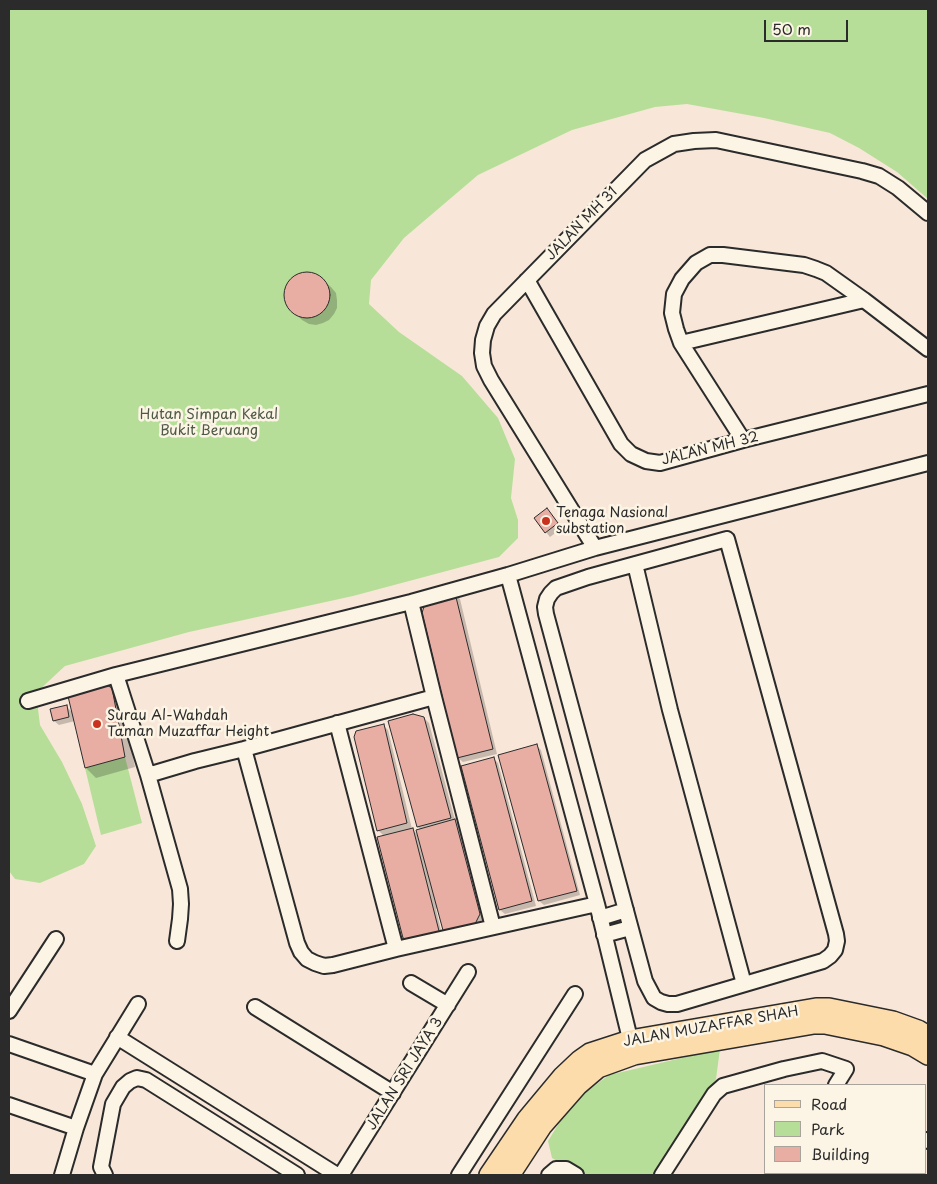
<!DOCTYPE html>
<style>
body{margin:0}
#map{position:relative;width:937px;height:1184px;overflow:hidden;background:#f8e7d8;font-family:"Playpen Sans",sans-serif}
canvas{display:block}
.frame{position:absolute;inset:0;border:10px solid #2b2b2b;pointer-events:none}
.legend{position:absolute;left:764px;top:1084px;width:162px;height:90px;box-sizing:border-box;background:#fcf5e5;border:1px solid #a8a49b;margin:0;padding:6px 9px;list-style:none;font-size:15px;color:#2b2b2b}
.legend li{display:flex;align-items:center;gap:10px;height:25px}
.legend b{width:25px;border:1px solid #a8a49b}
.scale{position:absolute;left:764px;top:20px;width:84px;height:22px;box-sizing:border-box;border:2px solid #2b2b2b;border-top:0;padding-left:6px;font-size:15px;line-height:18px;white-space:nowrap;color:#2b2b2b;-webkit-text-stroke:4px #fcf5e5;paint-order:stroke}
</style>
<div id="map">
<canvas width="937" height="1184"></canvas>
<div class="frame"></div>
<ul class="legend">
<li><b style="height:6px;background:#fddcac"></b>Road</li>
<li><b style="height:14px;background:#b7de99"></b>Park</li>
<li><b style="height:14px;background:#e8aea4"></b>Building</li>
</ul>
<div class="scale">50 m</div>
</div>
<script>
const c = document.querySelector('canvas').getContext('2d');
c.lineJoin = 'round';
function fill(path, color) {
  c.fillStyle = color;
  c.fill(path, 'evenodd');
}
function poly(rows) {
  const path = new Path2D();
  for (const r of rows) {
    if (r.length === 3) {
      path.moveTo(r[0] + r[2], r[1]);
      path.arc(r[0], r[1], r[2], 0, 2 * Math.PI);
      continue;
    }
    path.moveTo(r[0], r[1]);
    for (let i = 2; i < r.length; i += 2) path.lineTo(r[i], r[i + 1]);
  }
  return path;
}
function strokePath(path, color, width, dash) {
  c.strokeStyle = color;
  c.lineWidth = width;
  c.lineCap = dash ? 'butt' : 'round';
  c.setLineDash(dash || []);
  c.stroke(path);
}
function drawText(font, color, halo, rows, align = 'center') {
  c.font = font + ' "Playpen Sans",sans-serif';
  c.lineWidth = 5;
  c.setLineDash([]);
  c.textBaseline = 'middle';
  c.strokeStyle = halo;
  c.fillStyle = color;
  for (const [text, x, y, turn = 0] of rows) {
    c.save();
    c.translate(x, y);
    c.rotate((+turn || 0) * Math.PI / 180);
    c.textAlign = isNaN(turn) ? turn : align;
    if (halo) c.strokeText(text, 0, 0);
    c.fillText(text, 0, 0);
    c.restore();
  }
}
const green = poly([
 [9,9,928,9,928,199,897,172,859,148,830,133,764,118,687,104,655,107,572,130,478,175,404,238,371,280,369,304,399,332,462,376,498,418,515,459,511,498,518,520,518,538,499,557,353,596,189,632,65,666,36,693,40,725,62,762,82,804,96,846,84,864,40,883,15,879,9,871],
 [125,757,142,823,101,835,85,768],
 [720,1049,716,1079,655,1175,582,1175,552,1158,548,1141,572,1102,609,1075]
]);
const shadow = poly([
 [303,273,310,273,317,275,331,287,336,293,337,300,337,308,334,314,329,320,323,323,316,325,309,324,302,320,289,307,286,300,286,293,287,286,291,280,297,276],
 [552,515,562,528,550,537,546,532],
 [455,595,460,599,497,754,463,762,458,758],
 [111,689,121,700,135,767,96,778,86,768,75,721,59,725,54,721,66,706,73,713],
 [424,718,429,723,455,820,459,825,485,920,479,930,438,908,436,909,443,939,409,942,404,937,385,837,378,830,383,725,388,730,412,829,419,836,421,830,418,827,390,722],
 [536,745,541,750,580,895,544,905,539,901],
 [494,759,498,763,536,906,505,914,500,910,462,767]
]);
const building = poly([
 [307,295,23],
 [547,508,558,523,545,533,534,518,547,508],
 [455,593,493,749,457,758,422,613,426,600,455,593],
 [103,683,112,688,125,757,85,768,67,692,103,683],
 [67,705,69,717,53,721,50,709,67,705],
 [413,714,424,717,451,818,417,827,388,721,413,714],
 [384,724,407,823,377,831,354,737,356,731,384,724],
 [537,744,577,891,538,901,498,755,537,744],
 [494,757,532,901,499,910,461,766,494,757],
 [455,819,480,914,474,926,444,934,416,830,455,819],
 [413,828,440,935,412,942,403,938,377,837,413,828]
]);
const minor = poly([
 [527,280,621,444,631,454,646,461,660,463,743,440,928,394],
 [681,343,864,300],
 [743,440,681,343,676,329,672,313,674,294,682,279,696,263,710,255,723,255,804,265,816,269,826,273,864,300,928,349],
 [727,539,836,934,837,941,835,950,830,956,823,961,677,1004,668,1004,661,1002,654,998,645,981,546,614,545,607,547,599,551,593,556,588,588,577,727,539],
 [595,548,491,380,484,366,482,353,483,340,487,326,494,314,645,160,674,144,694,141,716,140,862,171,879,176,898,188,928,213],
 [635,564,670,710,744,984],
 [508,575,597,904,632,1047],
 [411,602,434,697,493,927],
 [116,675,148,775,180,889,181,904,180,919,177,941],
 [28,701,116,675,411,602,508,575,595,548,928,463],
 [337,723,396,949],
 [244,749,297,943,301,952,307,959,315,963,324,966,333,965,396,949,597,904],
 [148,775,195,761,244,749,434,697],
 [600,918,626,910],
 [604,935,630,928],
 [411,983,448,1005],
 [255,1007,393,1093],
 [9,1011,56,939],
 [117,1037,337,1175],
 [9,1044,95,1074],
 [9,1105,76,1128],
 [926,1140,928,1141],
 [62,1175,76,1128,95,1074,138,1004],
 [105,1175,101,1167,113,1104,123,1087,130,1081,137,1078,146,1080,297,1175],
 [341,1175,468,972],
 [459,1175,575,994],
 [549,1175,556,1169,566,1169,576,1175],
 [662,1175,714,1094,723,1086,784,1069,822,1061,846,1069,836,1085],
 [778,1175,780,1173],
 [898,1175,899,1173]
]);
const major = poly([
 [489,1175,527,1119,562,1077,580,1060,590,1053,630,1040,816,1008,829,1008,893,1021,918,1030,928,1036],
 [510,1175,542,1126,578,1085,598,1068,634,1055,814,1024,825,1024,884,1036,913,1046,928,1055]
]);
const markers = [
 [546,521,5,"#c8321e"],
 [97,724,5,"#c8321e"]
];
const streetNames = [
 ["JALAN MH 31",582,224,-46],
 ["JALAN MH 32",710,449,-14],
 ["JALAN MUZAFFAR SHAH",711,1027,-10],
 ["JALAN SRI JAYA 3",405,1074,-58]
];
const parkNames = [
 ["Hutan Simpan Kekal",209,415],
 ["Bukit Beruang",209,431]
];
const poiNames = [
 ["Tenaga Nasional",556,513],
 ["substation",556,529],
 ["Surau Al-Wahdah",107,716],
 ["Taman Muzaffar Height",107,732]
];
fill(green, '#b7de99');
fill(shadow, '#0003');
fill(building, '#e8aea4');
strokePath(building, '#2b2b2b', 1);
strokePath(minor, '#2b2b2b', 18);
strokePath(major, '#2b2b2b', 22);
strokePath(minor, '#fcf5e5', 14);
strokePath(major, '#fddcac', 19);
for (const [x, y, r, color] of markers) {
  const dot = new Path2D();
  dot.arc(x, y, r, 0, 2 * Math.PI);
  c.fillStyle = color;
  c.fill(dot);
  strokePath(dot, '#fcf5e5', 2);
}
drawText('14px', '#2b2b2b', '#fcf5e5', streetNames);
drawText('14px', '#4e5846', '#fcf5e5', parkNames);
drawText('14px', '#2b2b2b', '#fcf5e5', poiNames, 'left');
</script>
